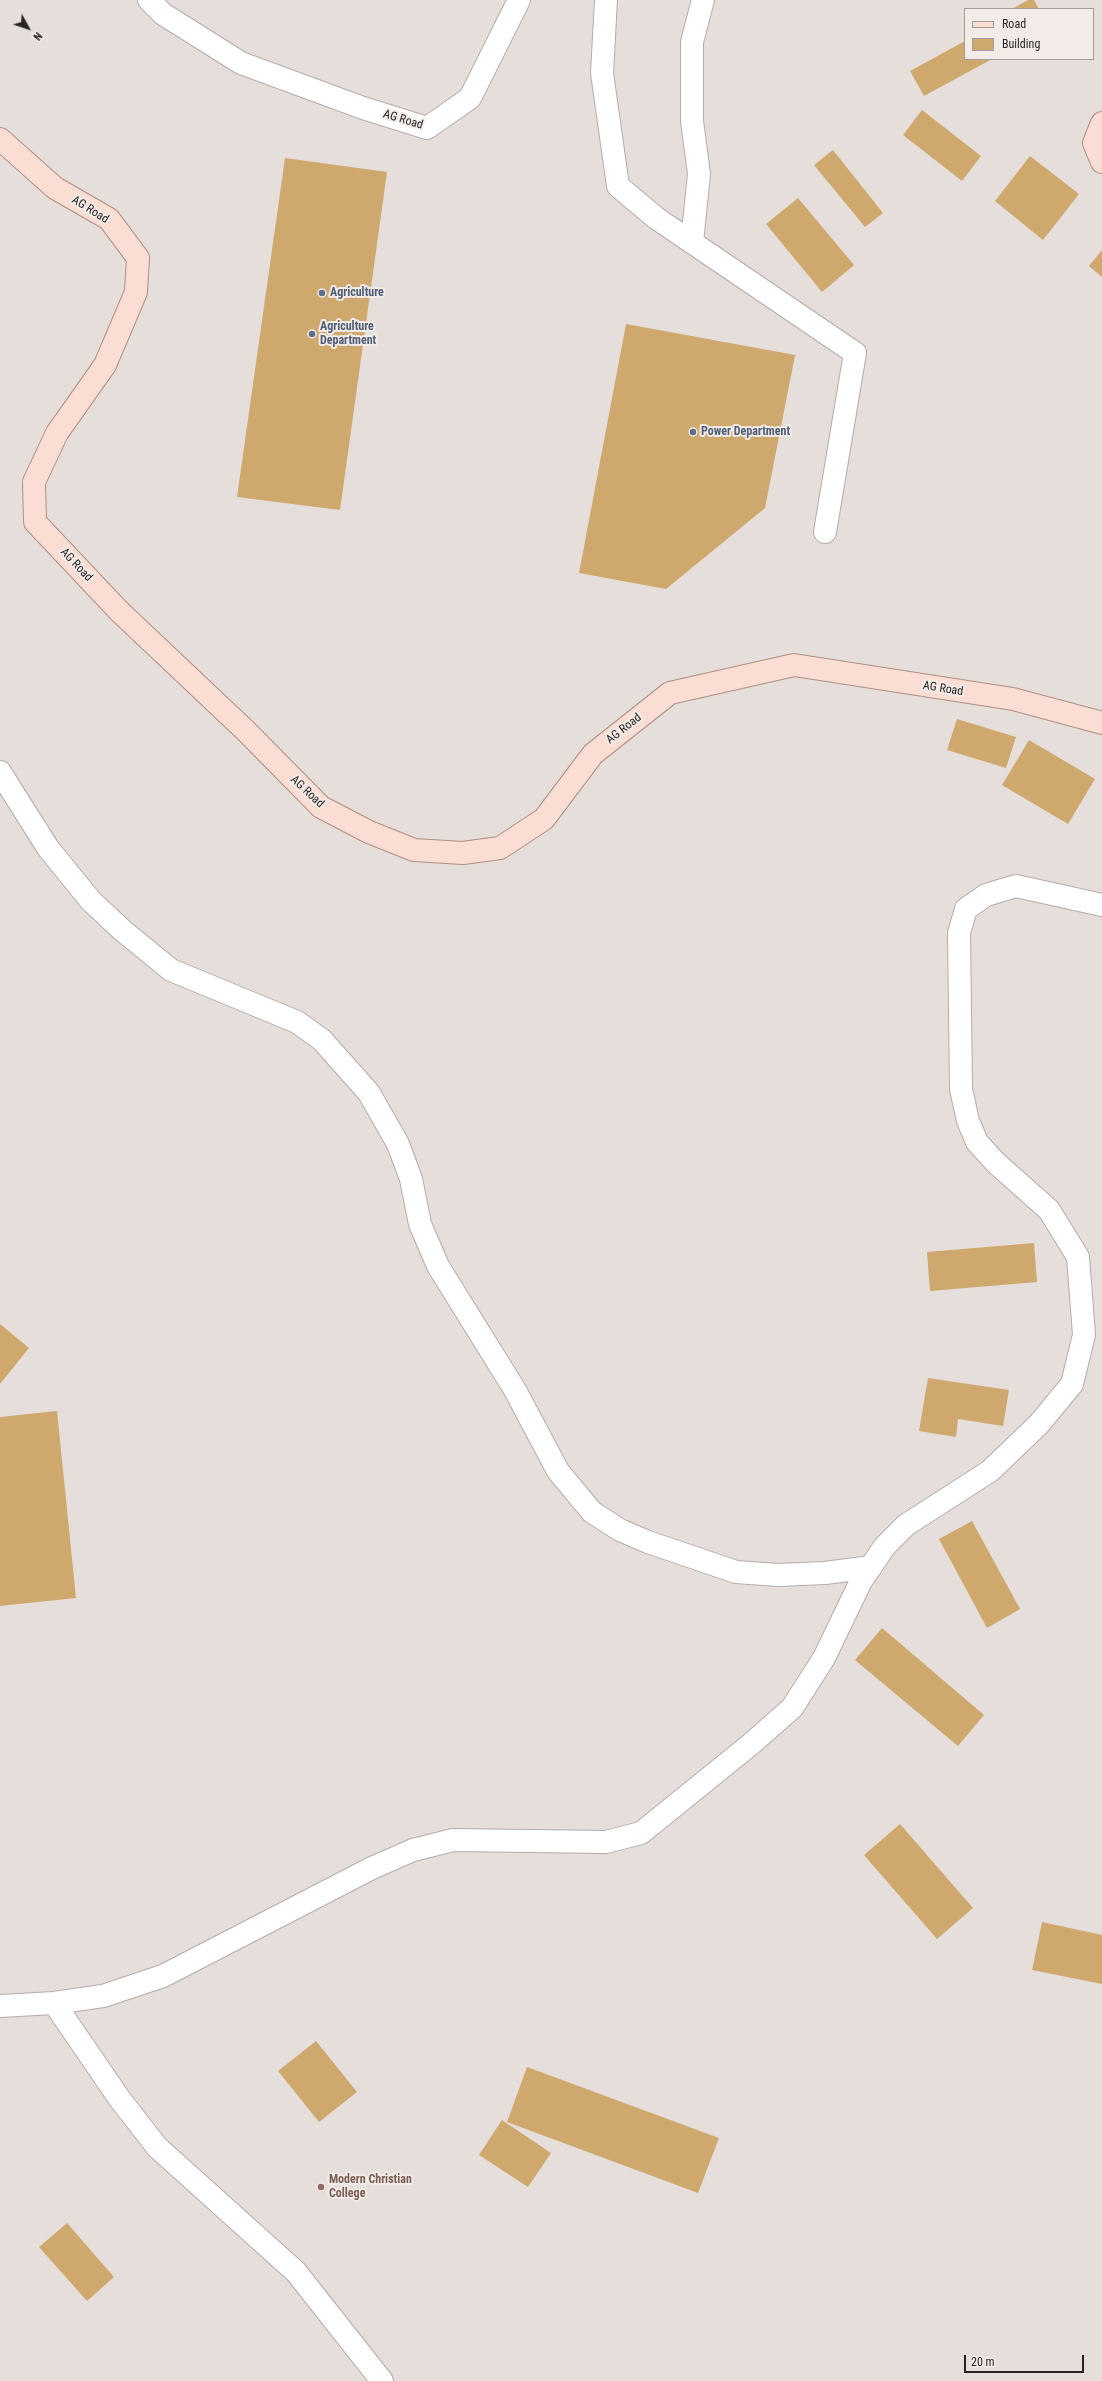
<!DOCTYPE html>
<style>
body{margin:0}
#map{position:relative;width:1102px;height:2381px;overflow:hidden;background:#e6dedb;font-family:"Roboto Condensed",sans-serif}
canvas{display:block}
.legend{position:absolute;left:964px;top:8px;width:130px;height:52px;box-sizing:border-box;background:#f3ebe8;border:1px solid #a19b99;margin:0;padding:5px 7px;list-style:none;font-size:12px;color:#272423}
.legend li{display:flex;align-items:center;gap:8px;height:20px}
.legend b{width:20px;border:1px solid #a19b99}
.north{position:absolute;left:8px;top:8px;width:40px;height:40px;-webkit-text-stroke:3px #f3ebe8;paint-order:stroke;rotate:130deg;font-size:11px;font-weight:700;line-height:16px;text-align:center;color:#272423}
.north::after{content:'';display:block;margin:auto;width:14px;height:18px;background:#272423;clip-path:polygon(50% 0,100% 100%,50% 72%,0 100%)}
.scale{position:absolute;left:964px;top:2355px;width:120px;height:18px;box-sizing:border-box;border:2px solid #272423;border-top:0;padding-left:5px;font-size:12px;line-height:14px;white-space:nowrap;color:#272423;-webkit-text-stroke:3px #f3ebe8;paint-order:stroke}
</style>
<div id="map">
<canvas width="1102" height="2381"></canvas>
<ul class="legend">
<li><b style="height:5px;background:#faded3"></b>Road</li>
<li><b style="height:11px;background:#cea86d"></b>Building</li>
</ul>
<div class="north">N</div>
<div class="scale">20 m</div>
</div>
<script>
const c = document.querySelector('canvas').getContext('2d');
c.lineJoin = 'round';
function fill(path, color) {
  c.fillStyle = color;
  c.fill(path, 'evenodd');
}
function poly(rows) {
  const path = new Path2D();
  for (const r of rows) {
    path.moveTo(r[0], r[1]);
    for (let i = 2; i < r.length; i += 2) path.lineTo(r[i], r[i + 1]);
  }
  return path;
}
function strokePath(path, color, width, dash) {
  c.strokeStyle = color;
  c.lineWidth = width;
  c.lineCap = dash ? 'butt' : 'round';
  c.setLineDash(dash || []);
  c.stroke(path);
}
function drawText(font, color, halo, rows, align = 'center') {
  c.font = font + ' "Roboto Condensed",sans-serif';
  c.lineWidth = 4;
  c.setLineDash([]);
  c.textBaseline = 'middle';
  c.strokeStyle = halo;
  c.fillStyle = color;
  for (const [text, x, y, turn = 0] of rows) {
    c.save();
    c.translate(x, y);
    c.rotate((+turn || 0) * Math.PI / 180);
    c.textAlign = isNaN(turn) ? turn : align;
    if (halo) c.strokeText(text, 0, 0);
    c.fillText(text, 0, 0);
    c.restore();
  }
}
const building = poly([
 [1028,0,1034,0,1039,9,1012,9],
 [965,41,965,59,992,59,924,96,910,71],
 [922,110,981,156,962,181,903,135],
 [833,150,883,213,865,227,814,165],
 [1030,156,1079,194,1043,240,995,201],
 [285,158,387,172,340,510,237,497],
 [798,198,854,265,822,292,766,224],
 [1102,250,1102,277,1089,266],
 [626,324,795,355,765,508,666,589,579,573],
 [957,719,1016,737,1006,768,947,750],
 [1029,740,1095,779,1068,824,1002,785],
 [1034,1243,1037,1282,930,1291,927,1252],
 [0,1324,29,1348,0,1384],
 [928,1378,1009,1390,1003,1426,958,1419,956,1437,919,1431],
 [57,1411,76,1598,0,1606,0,1417],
 [972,1521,1020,1609,987,1628,939,1539],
 [882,1628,984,1715,958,1746,855,1660],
 [900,1824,973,1908,937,1939,864,1855],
 [1042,1922,1102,1935,1102,1984,1032,1970],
 [316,2041,357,2092,319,2122,278,2071],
 [527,2067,719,2138,698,2193,507,2122],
 [502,2120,551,2153,528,2187,479,2155],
 [67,2223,114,2277,87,2301,39,2247]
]);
const minor = poly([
 [149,0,163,14,241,63,363,108,427,128,470,98,519,0],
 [606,0,602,73,618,186,656,218,855,353,825,532],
 [692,242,699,174,692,121,692,42,703,0],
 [0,772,48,848,91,901,122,930,171,970,297,1022,322,1040,369,1093,398,1144,411,1179,420,1224,438,1266,515,1390,558,1471,592,1512,620,1530,648,1542,736,1572,778,1575,825,1573,871,1567],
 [54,2003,119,2098,157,2147,296,2272,382,2381],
 [0,2006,54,2003,103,1996,163,1976,372,1868,413,1850,453,1840,606,1842,641,1833,751,1744,792,1708,824,1658,861,1581,885,1546,906,1525,990,1471,1039,1424,1072,1384,1084,1335,1078,1257,1049,1210,995,1162,977,1142,968,1121,961,1089,959,933,966,909,986,895,1016,886,1102,905]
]);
const major = poly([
 [1102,123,1094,143,1102,162],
 [0,139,55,188,109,219,138,258,136,292,105,365,57,433,34,482,35,522,119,611,246,731,321,807,369,832,414,850,463,853,500,848,544,819,593,754,670,693,794,665,1013,699,1102,723]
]);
const markers = [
 [322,293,4,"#5c6f8a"],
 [312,334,4,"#5c6f8a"],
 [693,432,4,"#5c6f8a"],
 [321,2187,4,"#8d6e63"]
];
const streetNames = [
 ["AG Road",403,120,17],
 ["AG Road",90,210,32],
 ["AG Road",76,565,47],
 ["AG Road",943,689,9],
 ["AG Road",624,729,-38],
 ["AG Road",307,792,43]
];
const serviceNames = [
 ["Agriculture",330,293],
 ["Agriculture",320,327],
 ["Department",320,341],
 ["Power Department",701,432]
];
const educationNames = [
 ["Modern Christian",329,2180],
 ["College",329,2194]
];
fill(building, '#cea86d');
strokePath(minor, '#b4aca9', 24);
strokePath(major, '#ae8f82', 24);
strokePath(minor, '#fff', 22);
strokePath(major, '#faded3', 22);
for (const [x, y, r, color] of markers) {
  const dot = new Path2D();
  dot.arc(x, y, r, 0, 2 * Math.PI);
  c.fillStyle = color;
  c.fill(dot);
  strokePath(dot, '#f3ebe8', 1.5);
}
drawText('12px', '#272423', '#f3ebe8', streetNames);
drawText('bold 12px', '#4e5e75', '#f3ebe8', serviceNames, 'left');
drawText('bold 12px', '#785e54', '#f3ebe8', educationNames, 'left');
</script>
